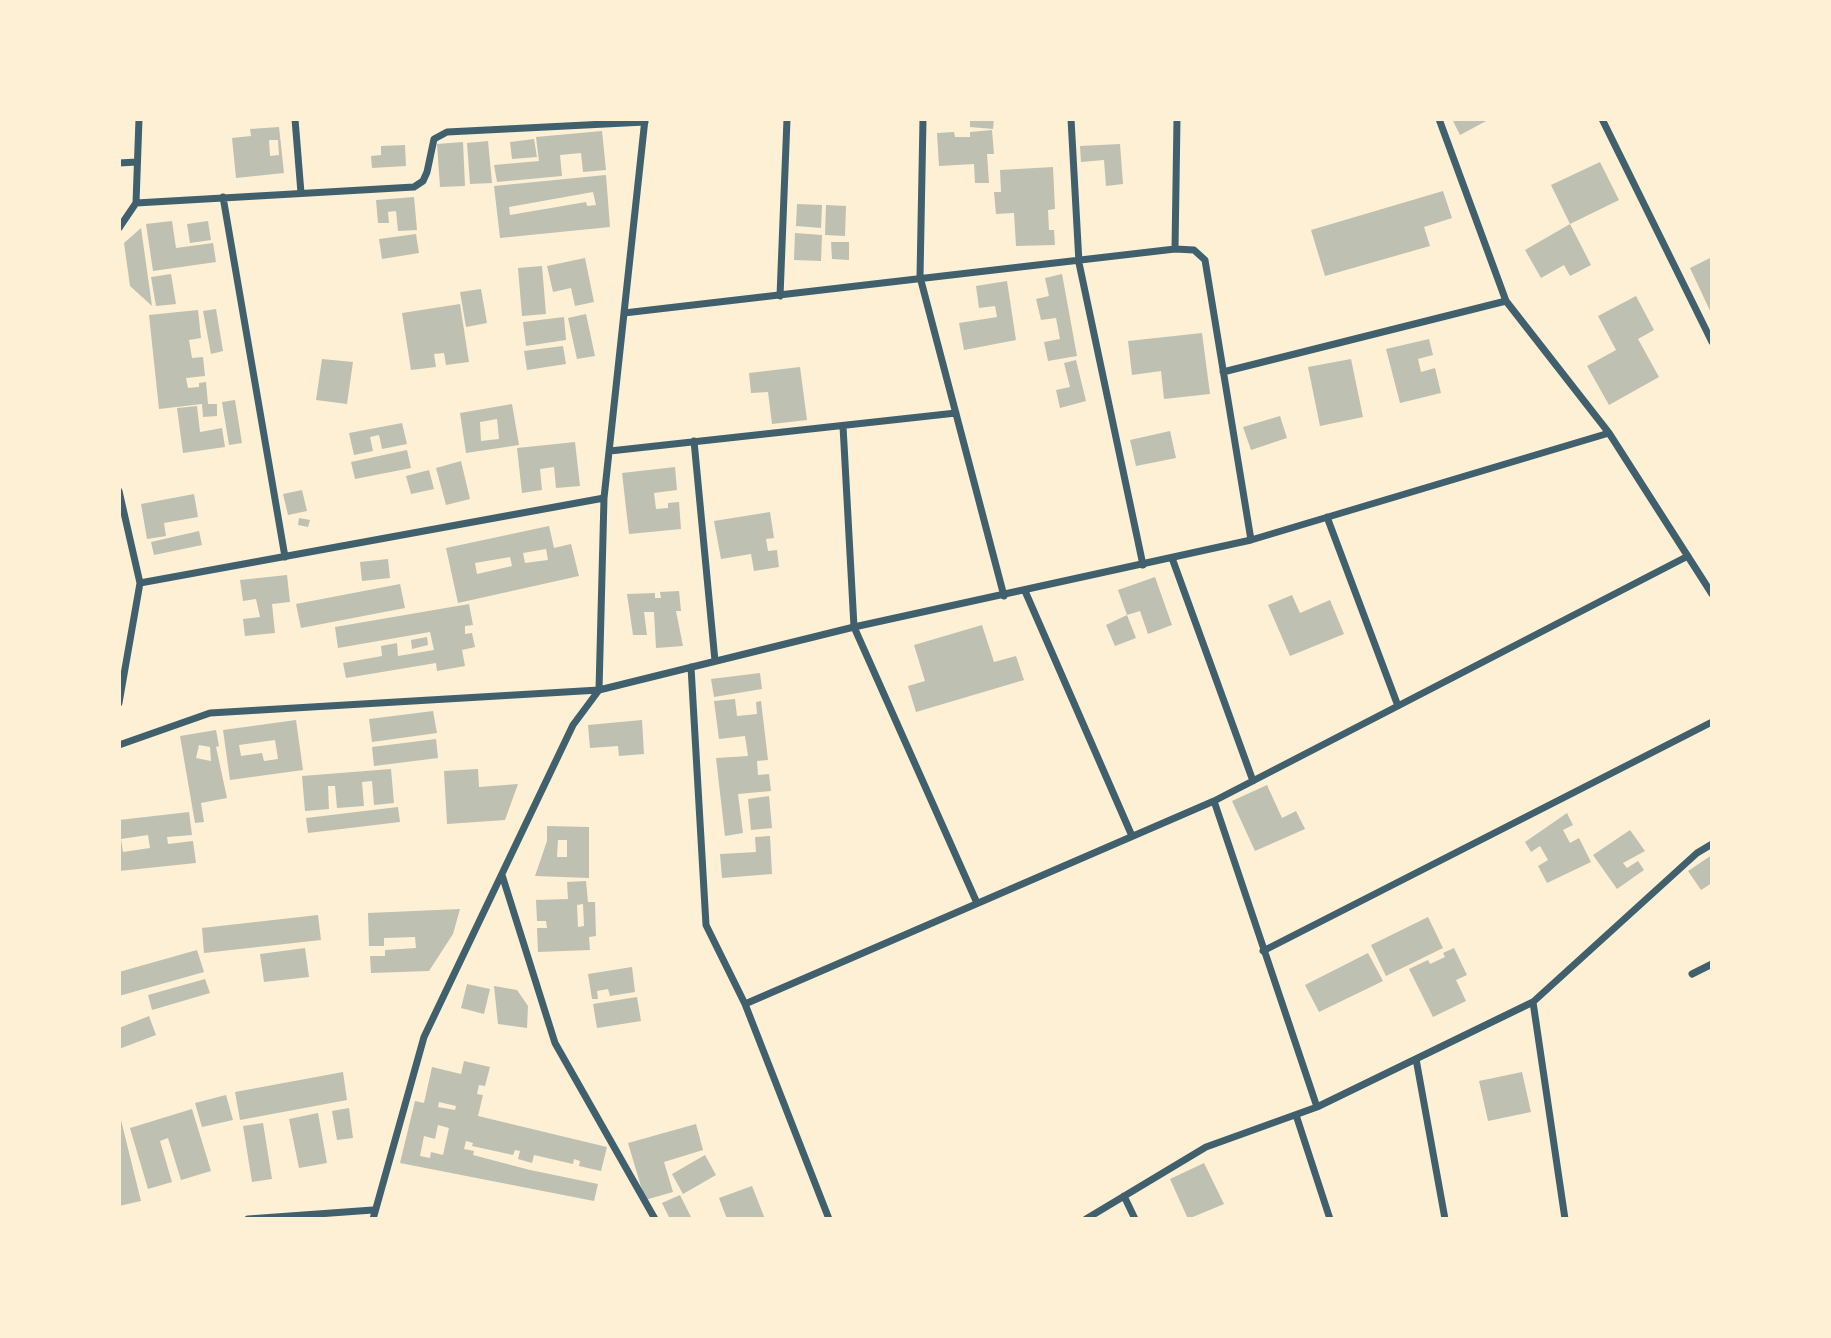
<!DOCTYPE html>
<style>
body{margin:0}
#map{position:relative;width:1831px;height:1338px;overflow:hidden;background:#fdf0d5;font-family:"Noto Sans",sans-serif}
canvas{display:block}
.frame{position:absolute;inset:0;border:121px solid #fdf0d5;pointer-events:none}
</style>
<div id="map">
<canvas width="1831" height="1338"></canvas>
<div class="frame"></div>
</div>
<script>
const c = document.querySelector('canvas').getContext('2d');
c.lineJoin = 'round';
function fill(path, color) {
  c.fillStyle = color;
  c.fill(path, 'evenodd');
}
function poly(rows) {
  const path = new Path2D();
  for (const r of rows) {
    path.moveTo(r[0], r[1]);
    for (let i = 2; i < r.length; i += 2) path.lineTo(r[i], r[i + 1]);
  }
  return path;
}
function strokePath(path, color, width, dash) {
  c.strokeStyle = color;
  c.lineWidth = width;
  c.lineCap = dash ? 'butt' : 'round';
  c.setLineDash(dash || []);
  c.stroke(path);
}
const building = poly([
 [970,119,994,119,993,129,970,127],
 [1452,119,1490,119,1460,135],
 [279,127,284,173,236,178,232,138,251,136,250,129],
 [269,140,278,140,279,155,270,156],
 [992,130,994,154,987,154,989,183,975,183,974,164,939,166,937,133,954,132,955,137,970,137,970,132],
 [602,131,606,170,583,172,581,153,560,155,562,176,497,182,494,165,539,161,536,137],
 [534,139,537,157,512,159,510,142],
 [488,141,492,183,470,184,467,143],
 [463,142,465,186,440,187,437,144],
 [1120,144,1123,184,1106,186,1104,160,1081,162,1080,146],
 [405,145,406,166,372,168,371,156,381,155,381,146],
 [1600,162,1619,200,1570,224,1591,265,1570,276,1564,265,1541,278,1525,250,1570,224,1551,185],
 [1053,167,1055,209,1048,210,1049,230,1054,230,1055,245,1016,246,1014,213,996,214,994,192,1001,192,1000,170],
 [606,175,610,227,500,238,494,186],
 [593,192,596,205,587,206,586,202,510,215,509,207],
 [1443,191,1452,218,1424,227,1430,246,1325,276,1311,230],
 [414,197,417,230,398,231,396,211,388,212,389,223,378,223,376,200],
 [797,204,822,205,821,228,796,226],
 [826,205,846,206,845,236,825,235],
 [172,221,176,248,213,243,216,262,153,271,146,224],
 [208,221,211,240,190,243,187,224],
 [141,228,152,306,130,286,124,243],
 [795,233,822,235,821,261,794,260],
 [416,234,419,253,382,259,379,239],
 [831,242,849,242,849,260,832,259],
 [1712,257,1712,315,1690,268],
 [585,258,594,302,575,306,571,288,553,292,547,266],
 [542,266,546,314,522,316,518,268],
 [171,274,176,304,156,306,151,277],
 [1062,274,1077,356,1048,361,1044,342,1060,339,1056,318,1041,320,1036,299,1049,296,1045,278],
 [1007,281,1016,340,964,350,959,323,997,317,995,306,979,308,976,286],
 [481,289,487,323,466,327,460,292],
 [1636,296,1654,330,1638,339,1659,377,1609,405,1587,366,1616,350,1598,316],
 [460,304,469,362,446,365,444,353,434,354,436,367,411,370,402,313],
 [216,309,223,351,211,354,203,311],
 [198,310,201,338,189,340,192,358,203,357,205,376,186,378,188,388,199,387,199,383,206,382,208,404,217,404,217,416,203,417,202,404,159,409,149,315],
 [586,314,595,356,577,359,568,318],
 [564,317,566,340,526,346,523,322],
 [1202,333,1210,394,1164,399,1161,371,1132,375,1128,341],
 [1429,339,1433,355,1418,359,1421,372,1435,368,1441,393,1400,403,1386,349],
 [563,346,566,364,527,370,524,351],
 [322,359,353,362,347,404,316,400],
 [1351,359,1363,417,1320,426,1308,367],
 [1076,360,1086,401,1060,408,1056,390,1070,387,1064,363],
 [800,367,807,420,772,424,768,392,751,393,749,373],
 [235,400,242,443,229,445,222,402],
 [512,404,519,445,466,453,460,413],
 [497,419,499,439,481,441,480,422],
 [197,406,200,432,222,428,225,447,183,453,177,408],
 [1280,416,1287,438,1251,450,1243,427],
 [402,423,407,444,382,449,379,435,370,437,373,451,354,455,349,433],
 [1170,431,1176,458,1136,466,1130,440],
 [575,442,580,486,556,488,554,467,540,469,542,490,522,493,517,448],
 [407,450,411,468,355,479,351,462],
 [461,461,470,499,446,505,436,468],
 [675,467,677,490,654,493,656,509,668,508,668,503,679,502,681,529,629,534,622,473],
 [429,470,434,489,411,494,406,476],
 [302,490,307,511,288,515,283,494],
 [194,494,198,517,164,523,166,536,147,539,141,504],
 [770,512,774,538,766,539,768,551,777,550,779,567,754,571,751,554,721,559,714,521],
 [299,518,310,520,308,527,298,525],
 [549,526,554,548,571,544,579,576,458,603,446,548],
 [546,549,548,560,525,563,523,553],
 [510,557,512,566,477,574,475,563],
 [199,531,202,545,154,555,151,542],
 [388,559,390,578,362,581,360,562],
 [287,575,290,602,272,604,275,633,245,636,243,619,260,617,256,599,243,601,240,580],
 [1155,577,1172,625,1148,634,1140,611,1127,615,1118,590],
 [400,584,405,608,301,628,296,604],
 [679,591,681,611,676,611,683,646,656,648,654,612,644,612,647,635,633,635,627,594,655,593,655,598,661,598,660,592],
 [1292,595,1300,613,1330,600,1344,634,1290,656,1268,605],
 [469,604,473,625,465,626,465,634,472,633,475,647,462,650,465,666,437,671,436,663,346,678,343,663,382,656,381,646,397,643,398,656,434,650,430,632,338,648,335,627],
 [1127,615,1136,638,1115,646,1106,625],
 [982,625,994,662,1016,656,1024,680,916,712,908,686,925,681,914,645],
 [427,637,428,645,412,649,411,640],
 [760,673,762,689,714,697,711,679],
 [735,699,737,716,757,714,756,702,761,701,768,760,757,761,758,775,769,774,771,791,738,794,743,833,725,836,716,758,748,756,745,736,719,739,714,701],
 [433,711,437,733,372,742,369,719],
 [296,720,303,770,230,780,223,730],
 [275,740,278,759,264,761,262,753,241,756,239,745],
 [642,720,644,754,619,756,618,746,590,748,588,725],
 [216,730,219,746,216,747,227,798,201,803,204,822,195,823,180,736],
 [199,745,210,747,211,761,196,758],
 [436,739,438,758,374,766,372,747],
 [391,769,394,803,374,805,372,781,362,782,364,806,337,808,335,786,328,786,329,809,305,811,302,776],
 [478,769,479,787,518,784,505,820,447,824,444,771],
 [1267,785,1282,818,1296,811,1305,829,1255,851,1232,801],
 [769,796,772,828,751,830,748,799],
 [398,807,400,822,308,833,306,818],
 [189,812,192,835,167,837,168,844,193,841,196,863,119,871,119,820],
 [148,835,150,848,123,852,121,839],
 [1567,813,1573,825,1563,830,1570,843,1579,838,1591,862,1547,883,1538,866,1548,860,1540,846,1531,852,1525,842],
 [547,826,589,827,589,878,535,876,547,841],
 [558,840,567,840,567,857,557,857],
 [1630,830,1645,851,1623,863,1627,868,1638,861,1644,870,1617,889,1593,855],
 [770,836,772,874,722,878,720,854,756,852,755,837],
 [1712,855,1712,883,1701,890,1688,871],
 [586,881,588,902,595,902,596,936,589,937,590,950,538,952,537,928,547,928,546,921,537,921,536,900,568,899,567,882],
 [583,904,584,926,578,927,577,905],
 [460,909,453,934,429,971,371,973,370,956,385,956,385,950,416,948,415,937,384,938,384,946,369,946,368,913],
 [318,915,321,940,204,953,202,928],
 [1428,917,1443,948,1386,976,1371,945],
 [305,948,309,977,264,982,260,954],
 [1454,948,1467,975,1456,980,1466,1001,1433,1017,1409,969,1428,960,1430,964,1445,957,1443,953],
 [197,950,204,972,119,996,119,972],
 [1368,953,1383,981,1319,1012,1305,985],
 [632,967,635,992,610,996,608,989,597,991,598,999,592,999,588,974],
 [205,979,210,993,152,1010,148,995],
 [467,984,490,989,484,1014,461,1008],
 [494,986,517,990,528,1006,527,1028,498,1024],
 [637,997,641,1021,597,1028,593,1004],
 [149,1016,156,1035,119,1049,119,1028],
 [464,1061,490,1067,485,1086,479,1085,477,1094,483,1095,478,1116,607,1147,601,1171,579,1166,580,1161,574,1159,573,1164,534,1155,532,1163,518,1159,520,1151,515,1150,513,1155,472,1146,473,1143,466,1141,464,1149,474,1151,473,1155,530,1170,598,1184,594,1201,400,1163,415,1101,424,1103,432,1067,461,1074],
 [439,1102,456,1106,455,1110,438,1107],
 [438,1125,449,1128,443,1155,431,1152,430,1158,420,1156,424,1136,435,1139],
 [343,1072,347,1100,240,1120,235,1092],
 [1522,1072,1531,1112,1488,1121,1479,1081],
 [226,1095,233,1120,202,1127,195,1103],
 [349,1108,353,1138,337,1140,332,1111],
 [192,1109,211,1171,181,1180,168,1138,160,1141,172,1182,148,1189,130,1128],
 [119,1112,141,1201,119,1206],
 [318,1113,327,1163,299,1168,289,1119],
 [263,1123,272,1179,252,1182,243,1126],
 [696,1124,703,1150,664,1162,673,1192,645,1200,628,1143],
 [705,1155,716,1175,683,1194,672,1174],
 [1204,1163,1224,1204,1188,1219,1170,1179],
 [752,1186,765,1219,727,1219,719,1198],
 [680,1195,692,1219,670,1219,662,1203]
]);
const minor = poly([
 [295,119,301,193],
 [923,119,920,277,1004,596],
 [1071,119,1079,263,1143,565],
 [1177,119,1175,249,1194,250,1205,260,1251,540],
 [1439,119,1506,301,1609,433,1712,594],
 [1602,119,1712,342],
 [119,163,137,162],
 [223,197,285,557],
 [136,203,414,187,423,181,427,172,434,139,447,132,645,122],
 [119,228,136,203,139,119],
 [780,296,787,119],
 [624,313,1175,249],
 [1223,372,1506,301],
 [843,426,854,627,977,903],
 [694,441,715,661],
 [610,451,956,413],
 [119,491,140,583,119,703],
 [1327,517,1398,706],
 [1172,558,1253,781],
 [140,583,604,498],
 [1025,591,1132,836],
 [691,667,706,925,745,1004,829,1219],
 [119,745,210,713,599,690,854,627,1251,540,1609,433],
 [1214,801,1317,1107],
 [502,875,555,1043,655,1219],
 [1263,951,1712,722],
 [1692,974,1712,964],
 [1533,1002,1565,1219],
 [745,1004,1214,801,1688,556],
 [1416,1059,1445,1219],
 [1296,1115,1330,1219],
 [1124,1196,1135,1219],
 [248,1219,373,1210],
 [373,1219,424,1037,573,725,599,690,604,498,645,119],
 [1086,1219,1206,1147,1317,1107,1533,1002,1697,853,1712,844]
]);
fill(building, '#bec0b2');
strokePath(minor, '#3f606c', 7);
</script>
